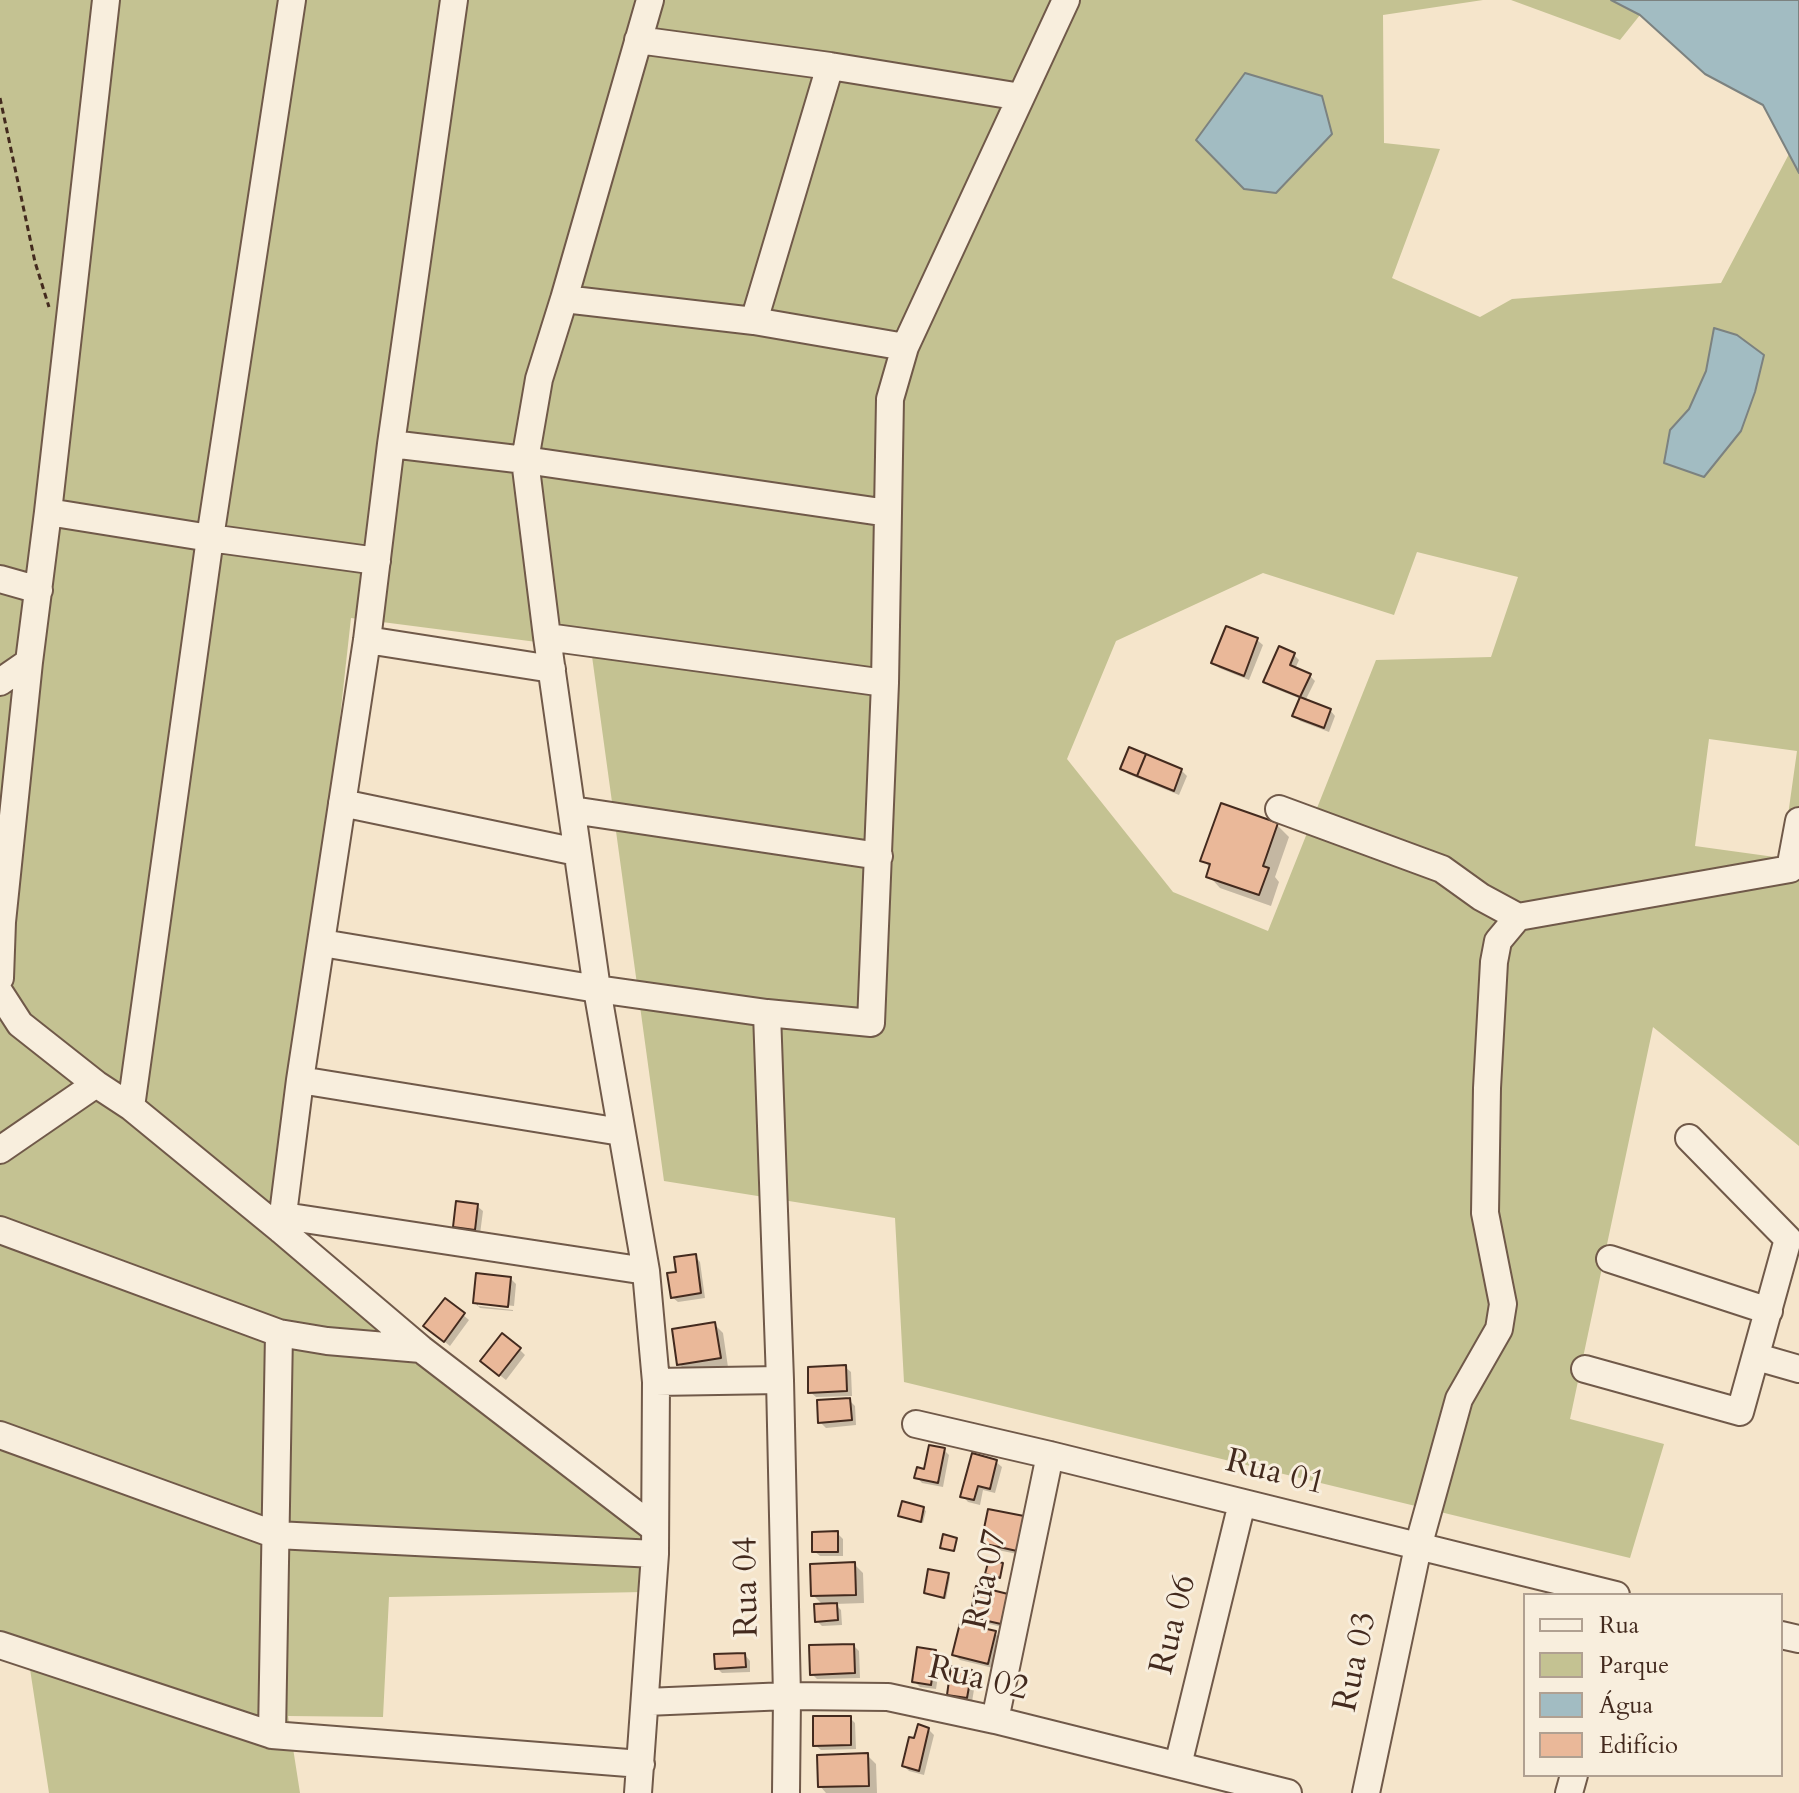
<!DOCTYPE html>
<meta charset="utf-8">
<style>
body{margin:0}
#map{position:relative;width:1799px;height:1793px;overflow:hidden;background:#f5e5cb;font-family:Cardo,serif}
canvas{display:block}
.legend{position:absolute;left:1523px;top:1593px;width:260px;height:184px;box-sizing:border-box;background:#f8eedd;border:2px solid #b0a091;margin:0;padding:10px 14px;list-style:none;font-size:24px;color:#432a1e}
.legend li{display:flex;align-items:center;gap:16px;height:40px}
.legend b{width:40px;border:2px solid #b0a091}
</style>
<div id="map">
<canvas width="1799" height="1793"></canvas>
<ul class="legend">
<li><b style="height:10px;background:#f8eedd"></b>Rua</li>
<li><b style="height:22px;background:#c4c292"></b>Parque</li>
<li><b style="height:22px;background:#a2bcc2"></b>Água</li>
<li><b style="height:22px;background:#eab899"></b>Edifício</li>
</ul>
</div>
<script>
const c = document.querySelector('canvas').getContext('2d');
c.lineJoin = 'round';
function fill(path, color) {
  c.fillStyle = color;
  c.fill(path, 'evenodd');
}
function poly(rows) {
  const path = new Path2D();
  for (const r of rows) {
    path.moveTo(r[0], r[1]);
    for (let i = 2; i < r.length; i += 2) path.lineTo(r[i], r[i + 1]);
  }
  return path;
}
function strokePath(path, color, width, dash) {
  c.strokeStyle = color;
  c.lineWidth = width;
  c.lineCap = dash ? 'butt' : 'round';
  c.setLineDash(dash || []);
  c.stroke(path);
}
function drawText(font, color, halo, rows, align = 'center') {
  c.font = font + ' Cardo,serif';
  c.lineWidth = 6;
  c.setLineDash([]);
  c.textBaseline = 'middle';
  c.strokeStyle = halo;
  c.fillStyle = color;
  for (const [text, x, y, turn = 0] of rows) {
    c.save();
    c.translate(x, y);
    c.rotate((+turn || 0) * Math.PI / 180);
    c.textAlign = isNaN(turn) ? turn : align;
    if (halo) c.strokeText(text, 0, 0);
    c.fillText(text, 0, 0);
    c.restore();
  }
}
const green = poly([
 [0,0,1483,0,1383,15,1384,143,1440,149,1392,278,1480,317,1512,299,1721,283,1789,154,1799,174,1799,1146,1653,1027,1570,1419,1664,1444,1630,1558,904,1382,895,1218,664,1181,591,649,351,618,284,1223,648,1539,643,1592,389,1597,383,1717,288,1716,300,1793,49,1793,30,1669,0,1659],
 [1714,329,1704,476,1670,430,1689,409,1706,371],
 [1417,552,1518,577,1491,657,1376,660,1268,931,1173,892,1067,759,1116,641,1263,573,1394,615],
 [1709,739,1797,751,1782,858,1695,846],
 [1511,0,1611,0,1640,15,1620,40]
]);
const water = poly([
 [1611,0,1799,0,1799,173,1763,105,1705,74,1640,15,1611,0],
 [1245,73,1322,96,1332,134,1276,193,1244,189,1196,140,1245,73],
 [1714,328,1737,335,1764,355,1755,392,1741,431,1704,477,1664,463,1670,430,1689,409,1706,371,1714,328]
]);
const shadow = poly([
 [1257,640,1263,645,1249,680,1219,668,1214,662],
 [1294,655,1299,660,1295,669,1310,676,1315,681,1305,701,1330,710,1335,716,1329,732,1300,721,1295,715,1301,699,1271,687,1266,682],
 [1122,768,1181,770,1187,776,1179,795,1128,774],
 [1277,825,1289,837,1275,877,1279,882,1271,906,1220,888,1209,876,1211,869,1203,860],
 [477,1206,483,1211,480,1234,461,1232,455,1226],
 [695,1256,700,1262,705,1298,678,1302,672,1297,679,1273],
 [511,1279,516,1284,514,1306,478,1302,478,1306,475,1303],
 [445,1300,469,1320,450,1346,431,1331],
 [478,1306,513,1310,513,1311,480,1308],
 [715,1325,723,1333,728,1367,688,1373,679,1364],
 [520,1350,525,1355,506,1380,488,1366],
 [845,1367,851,1372,852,1396,816,1397,810,1392],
 [849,1400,855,1406,856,1425,826,1428,820,1422],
 [944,1450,949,1455,943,1487,922,1483,917,1477,925,1471],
 [996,1462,1002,1467,995,1493,983,1490,980,1505,968,1502,963,1496],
 [923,1509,926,1511,923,1523,900,1516],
 [1023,1518,1029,1523,1022,1555,988,1548,983,1542],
 [837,1533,843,1539,843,1556,820,1556,814,1551],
 [854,1564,863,1573,864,1603,835,1604,841,1610,842,1625,822,1626,817,1621,823,1605,813,1595],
 [948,1575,950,1577,946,1599,928,1595,926,1593],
 [1007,1596,1006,1628,977,1621,972,1616],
 [994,1633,1000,1638,993,1668,960,1660,955,1655],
 [854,1646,859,1651,860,1678,817,1679,812,1674],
 [935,1652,941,1657,936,1689,920,1687,914,1681],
 [745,1655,750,1661,750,1672,722,1673,717,1668],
 [971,1671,976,1677,972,1702,954,1700,949,1694],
 [850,1718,855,1723,856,1749,821,1750,815,1745],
 [928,1729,934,1735,924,1775,909,1771,904,1766,915,1741],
 [867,1755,876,1764,877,1793,826,1793,820,1786]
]);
const building = poly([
 [1226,626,1258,638,1244,676,1211,663,1226,626],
 [1279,646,1295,653,1290,665,1311,674,1300,697,1263,682,1279,646],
 [1300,697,1331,709,1324,728,1292,716,1300,697],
 [1129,747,1146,754,1137,776,1120,769,1129,747],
 [1146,754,1182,769,1174,791,1137,776,1146,754],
 [1221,803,1278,823,1263,866,1269,868,1259,895,1206,877,1210,864,1200,861,1221,803],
 [456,1201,478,1204,475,1230,453,1227,456,1201],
 [696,1254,701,1293,671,1298,667,1273,676,1272,674,1257,696,1254],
 [476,1273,511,1277,508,1307,473,1303,476,1273],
 [445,1298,465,1313,444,1342,423,1326,445,1298],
 [715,1322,721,1358,677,1365,672,1329,715,1322],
 [502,1333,521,1348,499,1376,480,1361,502,1333],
 [846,1365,847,1391,808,1393,808,1367,846,1365],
 [850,1398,852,1420,818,1423,817,1400,850,1398],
 [929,1445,945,1448,938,1483,914,1478,917,1467,924,1469,929,1445],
 [972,1453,997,1460,990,1489,978,1486,974,1500,960,1497,972,1453],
 [902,1501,924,1507,921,1522,898,1516,902,1501],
 [988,1509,1024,1516,1017,1551,981,1543,988,1509],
 [838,1531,838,1552,812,1552,812,1532,838,1531],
 [943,1534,957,1538,954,1551,940,1548,943,1534],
 [989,1559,1003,1563,1000,1578,985,1574,989,1559],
 [855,1562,856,1595,811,1596,810,1564,855,1562],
 [928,1569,949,1573,944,1598,924,1593,928,1569],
 [976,1586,1008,1594,1001,1624,970,1617,976,1586],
 [837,1603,838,1620,815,1622,814,1604,837,1603],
 [960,1623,996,1631,988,1664,952,1655,960,1623],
 [854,1644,855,1673,810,1675,809,1645,854,1644],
 [917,1647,936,1650,931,1685,912,1682,917,1647],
 [745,1653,746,1667,715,1669,714,1654,745,1653],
 [951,1666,972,1670,967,1698,947,1695,951,1666],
 [813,1716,851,1716,851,1745,813,1746,813,1716],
 [918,1724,929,1728,919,1771,902,1766,909,1737,914,1738,918,1724],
 [868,1753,869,1786,818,1787,817,1755,868,1753]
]);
const path = poly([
 [0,98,35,262,49,307]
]);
const minor = poly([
 [638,40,830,66,1021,97],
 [564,299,754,321,905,347],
 [754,321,830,66],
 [391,444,525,460,888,513],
 [48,512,210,538,377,561],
 [0,579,39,590],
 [547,637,885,683],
 [367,640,552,669],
 [0,682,29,662],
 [342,803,577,852],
 [1279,809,1442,869,1481,897,1518,917],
 [572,810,879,856],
 [322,943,597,989,767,1013,871,1023,885,683,890,399,905,347,1066,0],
 [0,978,2,922,29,662,48,512,106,0],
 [0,993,20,1024,96,1084,131,1107,281,1230,421,1349,654,1528],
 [767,1013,780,1380,787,1696,786,1793],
 [300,1080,621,1132],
 [131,1107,210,538,292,0],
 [0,1150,96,1084],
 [284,1216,646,1271],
 [0,1230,279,1333,327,1341,421,1349],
 [281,1230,300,1080,367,640,391,444,454,0],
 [1610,1259,1769,1311],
 [1757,1357,1799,1369],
 [1585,1369,1740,1412,1788,1239,1689,1138],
 [656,1382,780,1380],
 [916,1424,1050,1455,1616,1595],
 [0,1435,276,1535,655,1554],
 [1781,1635,1799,1639],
 [0,1645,272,1735,641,1764],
 [646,1702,787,1696,888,1697,995,1720,1288,1793],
 [995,1720,1050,1455],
 [272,1735,279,1333],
 [1178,1765,1242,1503],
 [638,1793,655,1554,656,1382,646,1271,597,989,547,637,525,460,539,379,564,299,650,0],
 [1366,1793,1418,1547,1459,1399,1499,1329,1503,1304,1485,1213,1487,1088,1494,962,1498,941,1518,917,1790,869,1799,821],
 [1569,1793,1574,1775]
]);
const streetNames = [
 ["Rua 01",1275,1474,14],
 ["Rua 07",987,1580,-78],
 ["Rua 04",748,1587,-91],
 ["Rua 06",1175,1625,-76],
 ["Rua 03",1357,1662,-78],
 ["Rua 02",978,1680,13]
];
fill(green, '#c4c292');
fill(water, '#a2bcc2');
strokePath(water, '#7c8280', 2);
fill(shadow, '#0003');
fill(building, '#eab899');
strokePath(building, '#432a1e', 2);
strokePath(minor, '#705949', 30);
strokePath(path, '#432a1e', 3, [6, 4]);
strokePath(minor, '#f8eedd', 26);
drawText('34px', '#432a1e', '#f8eedd', streetNames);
</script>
